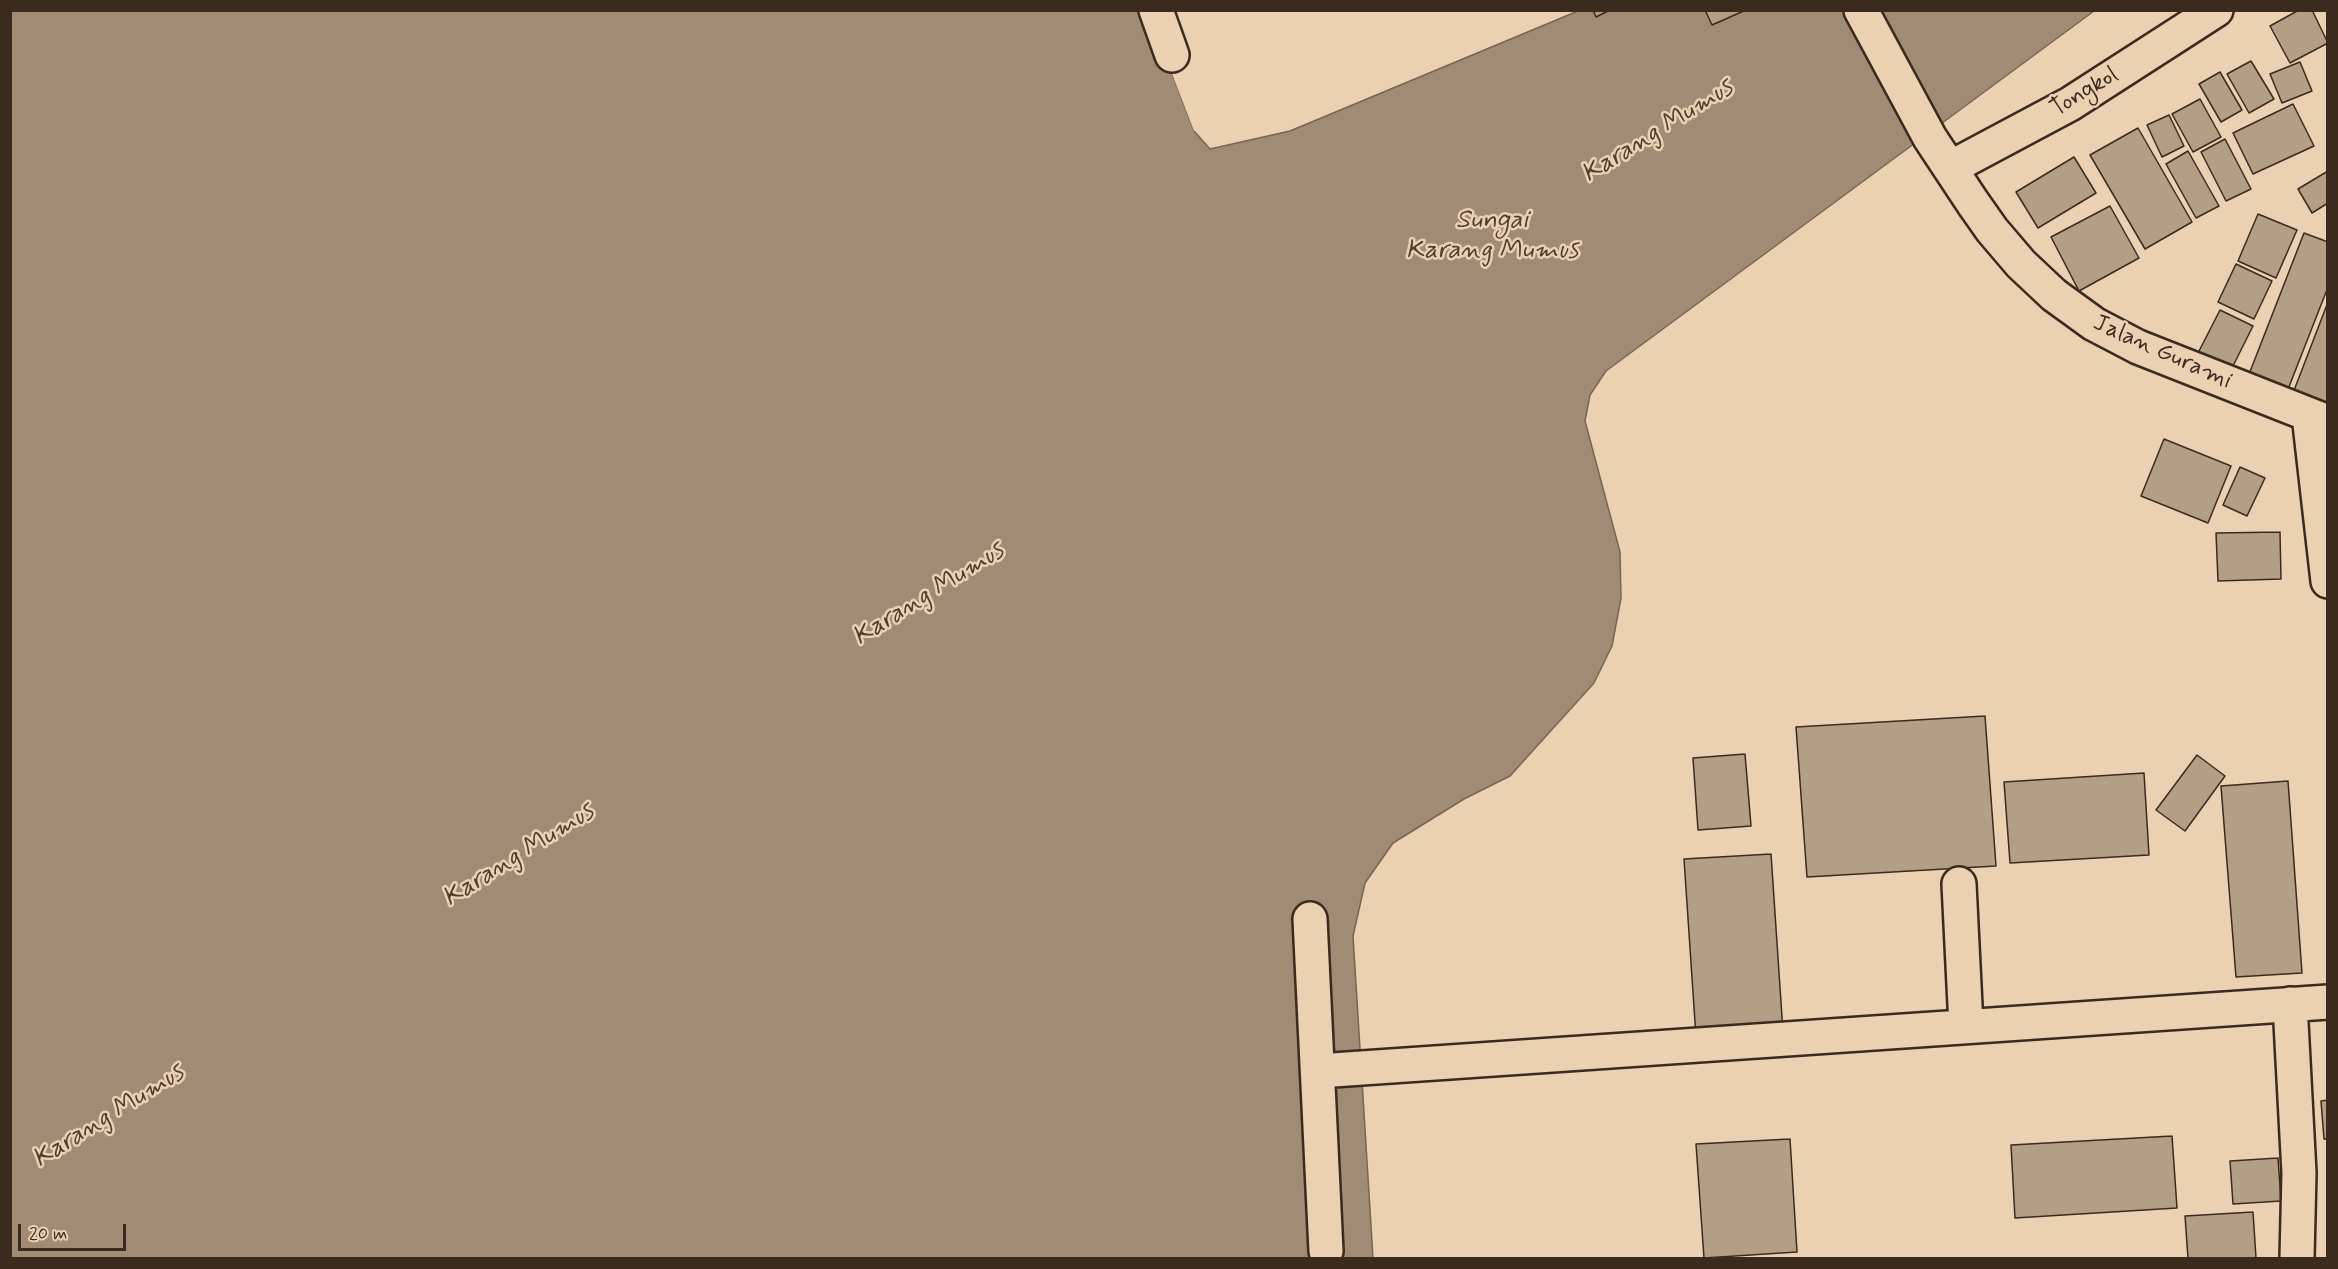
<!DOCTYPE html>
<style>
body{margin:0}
#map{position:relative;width:2338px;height:1269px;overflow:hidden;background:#ebd1b2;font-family:Mynerve,sans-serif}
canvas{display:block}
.frame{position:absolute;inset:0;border:12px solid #3b2a1e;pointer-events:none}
.scale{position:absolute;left:18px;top:1224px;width:108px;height:27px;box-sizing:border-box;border:3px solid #3b2a1e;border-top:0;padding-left:8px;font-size:18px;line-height:21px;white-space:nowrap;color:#3b2a1e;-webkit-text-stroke:4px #ebd1b2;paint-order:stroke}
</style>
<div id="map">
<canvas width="2338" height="1269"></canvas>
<div class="frame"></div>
<div class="scale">20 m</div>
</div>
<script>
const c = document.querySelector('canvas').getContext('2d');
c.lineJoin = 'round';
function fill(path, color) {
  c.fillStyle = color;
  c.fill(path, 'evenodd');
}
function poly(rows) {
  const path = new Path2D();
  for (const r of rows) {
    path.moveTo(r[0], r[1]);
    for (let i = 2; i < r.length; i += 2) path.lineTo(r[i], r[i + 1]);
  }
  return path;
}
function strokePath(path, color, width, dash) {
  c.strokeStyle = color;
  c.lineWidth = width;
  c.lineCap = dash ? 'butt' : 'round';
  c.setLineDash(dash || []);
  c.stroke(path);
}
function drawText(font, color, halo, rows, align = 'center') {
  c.font = font + ' Mynerve,sans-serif';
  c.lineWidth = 5;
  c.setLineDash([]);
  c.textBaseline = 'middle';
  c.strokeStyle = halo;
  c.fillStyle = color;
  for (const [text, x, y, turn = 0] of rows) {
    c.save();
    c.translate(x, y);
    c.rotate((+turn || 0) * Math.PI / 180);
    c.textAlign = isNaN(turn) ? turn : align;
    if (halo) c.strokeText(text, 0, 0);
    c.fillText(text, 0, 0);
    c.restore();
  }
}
const water = poly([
 [10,11,1148,11,1194,131,1210,149,1290,131,1578,11,2094,11,1606,371,1590,395,1585,421,1620,552,1621,598,1612,646,1594,683,1510,776,1464,799,1393,843,1365,883,1353,936,1373,1258,11,1258,10,11]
]);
const pier = poly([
 [1151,10,1197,130,1194,131,1148,11]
]);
const building = poly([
 [1593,10,1610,10,1596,17,1593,10],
 [1705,10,1746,10,1712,25,1705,10],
 [2299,10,2312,10,2328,43,2290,63,2270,26,2299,10],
 [2251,61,2274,99,2249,113,2227,74,2251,61],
 [2300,62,2312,91,2282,103,2270,74,2300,62],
 [2220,72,2242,110,2221,122,2199,84,2220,72],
 [2200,99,2221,137,2193,152,2172,114,2200,99],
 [2293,104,2314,146,2253,174,2233,133,2293,104],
 [2169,115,2184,146,2162,157,2147,125,2169,115],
 [2138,128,2192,222,2145,249,2090,155,2138,128],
 [2225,139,2251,189,2226,201,2201,152,2225,139],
 [2188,151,2219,206,2196,218,2166,164,2188,151],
 [2074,157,2096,193,2038,228,2016,192,2074,157],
 [2328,171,2328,203,2312,213,2298,189,2328,171],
 [2110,206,2139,258,2079,291,2051,237,2110,206],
 [2258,214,2297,230,2276,278,2238,261,2258,214],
 [2304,233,2328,242,2328,287,2285,397,2246,382,2304,233],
 [2236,264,2272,281,2254,319,2218,302,2236,264],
 [2328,302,2328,407,2293,393,2328,302],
 [2220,310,2253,326,2230,372,2197,355,2220,310],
 [2164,439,2231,466,2208,523,2141,496,2164,439],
 [2240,467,2265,478,2247,516,2223,505,2240,467],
 [2280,532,2281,579,2218,581,2216,533,2280,532],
 [1985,716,1996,866,1807,877,1796,727,1985,716],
 [1745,754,1751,826,1698,830,1693,758,1745,754],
 [2197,755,2225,776,2185,831,2156,810,2197,755],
 [2144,773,2149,855,2010,863,2004,782,2144,773],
 [2288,781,2302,973,2236,977,2221,786,2288,781],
 [1771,854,1783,1032,1696,1037,1684,859,1771,854],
 [2328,1100,2328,1139,2324,1139,2321,1101,2328,1100],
 [2172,1136,2177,1208,2015,1218,2011,1145,2172,1136],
 [1790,1139,1797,1252,1704,1258,1696,1144,1790,1139],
 [2278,1158,2281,1201,2233,1204,2230,1161,2278,1158],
 [2253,1212,2256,1258,2188,1258,2185,1216,2253,1212]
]);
const minor = poly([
 [1156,10,1172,55],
 [1861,10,1930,138,1973,203,1992,230,2021,264,2054,295,2094,324,2138,347,2328,422],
 [1950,168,2070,104,2216,10],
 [2309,415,2328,581],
 [1959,884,1966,1026],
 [1310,919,1326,1251],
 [2290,1004,2299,1173,2297,1258],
 [1318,1071,2328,1002]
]);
const streetNames = [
 ["Tongkol",2085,93,-31],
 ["Jalan Gurami",2162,353,24]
];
const waterNames = [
 ["Karang Mumus",1658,132,-32],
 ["Sungai",1492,222],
 ["Karang Mumus",1492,252],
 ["Karang Mumus",929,595,-32],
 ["Karang Mumus",519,856,-32],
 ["Karang Mumus",109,1117,-32]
];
fill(water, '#a18b74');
strokePath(water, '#786452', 1.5);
fill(pier, '#ebd1b2');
fill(building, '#b49e84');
strokePath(building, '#3b2a1e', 1.5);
strokePath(minor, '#3b2a1e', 38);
strokePath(minor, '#ebd1b2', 33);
drawText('24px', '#3b2a1e', '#ebd1b2', streetNames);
drawText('italic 26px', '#4f3d2f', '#ebd1b2', waterNames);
</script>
